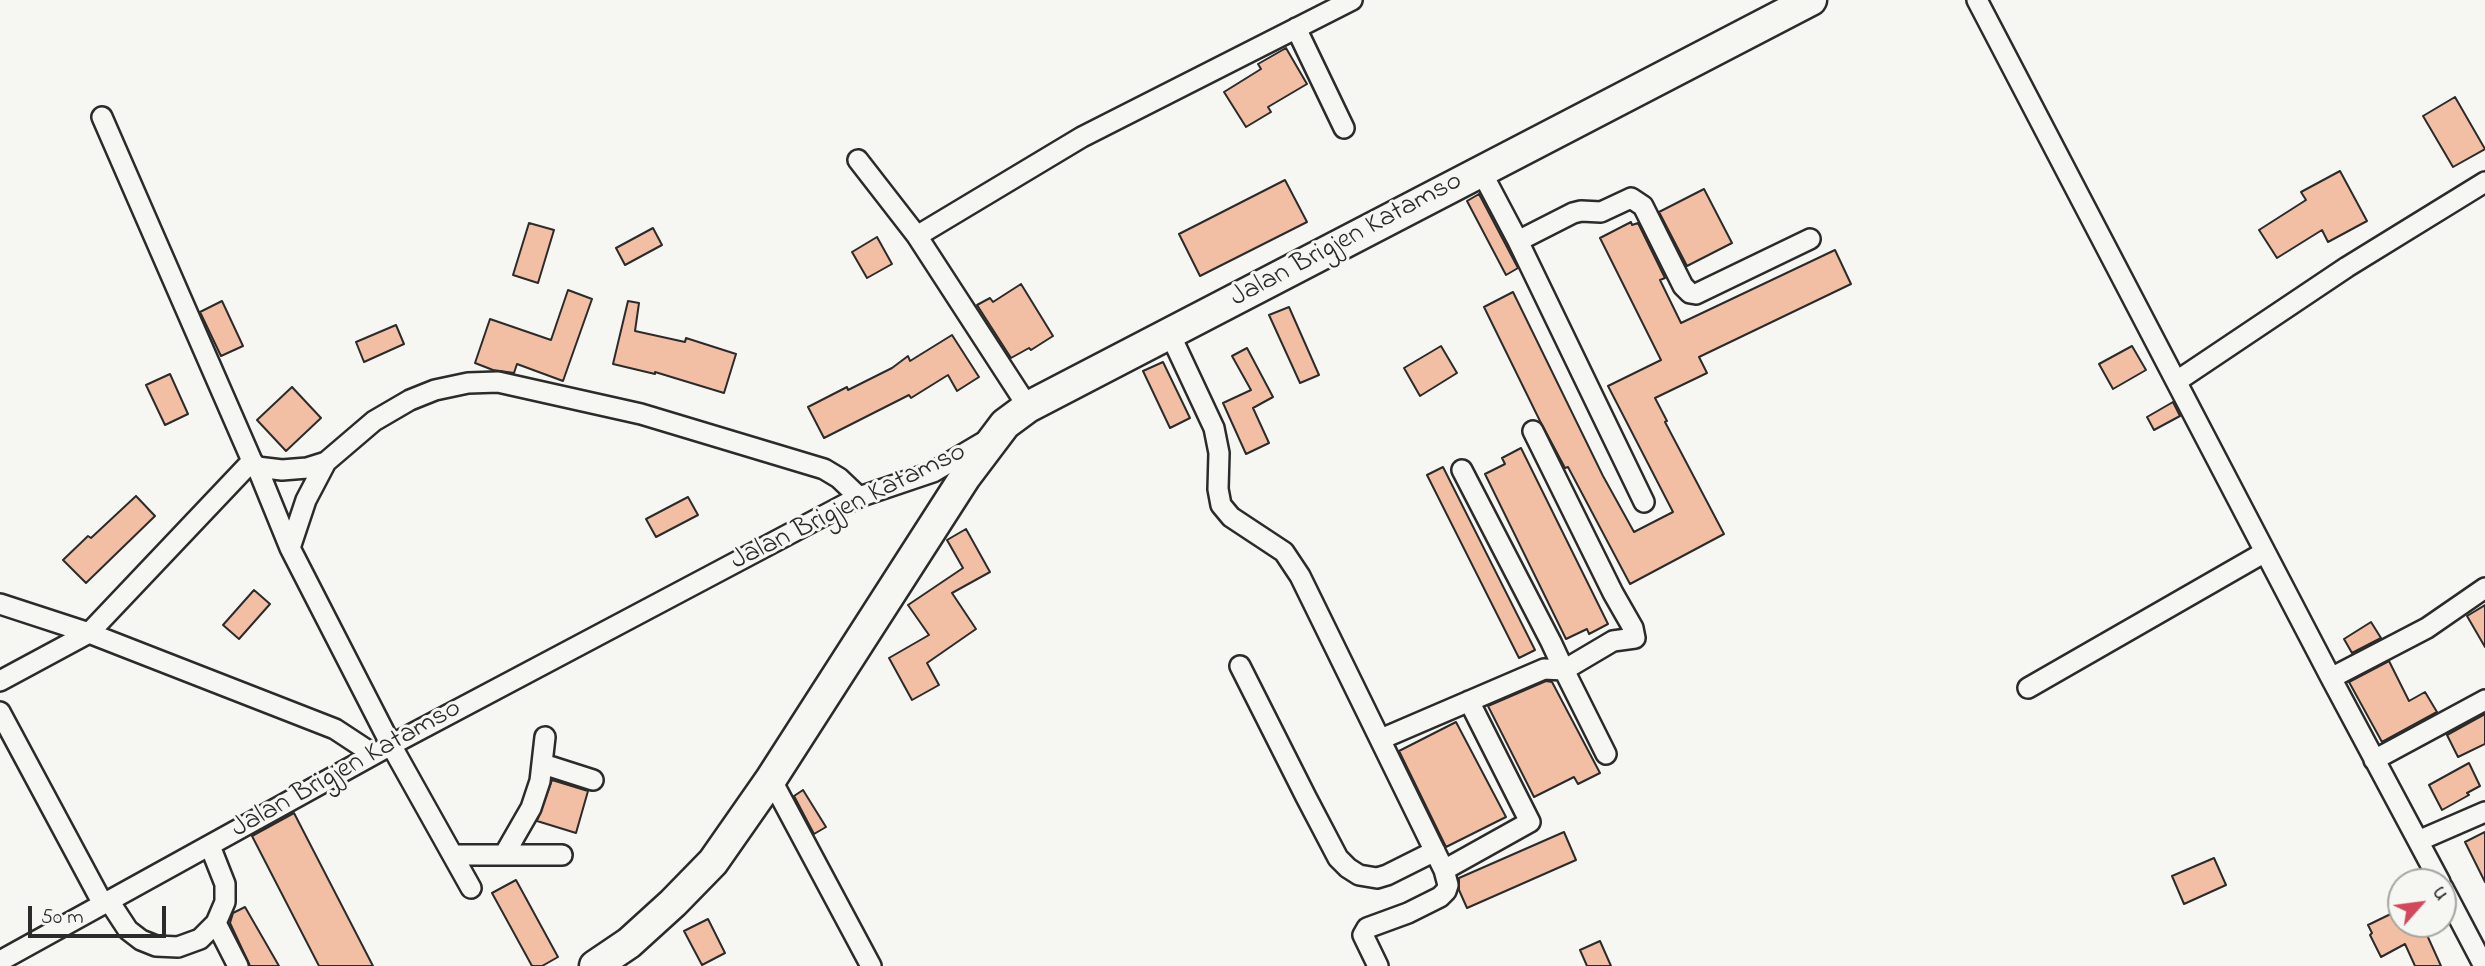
<!DOCTYPE html>
<style>
body{margin:0}
#map{position:relative;width:2485px;height:966px;overflow:hidden;background:#f6f6f2;font-family:"Indie Flower",sans-serif}
canvas{display:block}
.north{position:absolute;left:2387px;top:868px;width:70px;height:70px;box-sizing:border-box;background:#f6f6f2;border:2px solid #a5a5a2;border-radius:50%;rotate:62deg;font-size:19px;font-weight:700;line-height:28px;text-align:center;color:#2b2b2b}
.north::after{content:'';display:block;margin:auto;width:24px;height:32px;background:#d1495b;clip-path:polygon(50% 0,100% 100%,50% 72%,0 100%)}
.scale{position:absolute;left:28px;top:906px;width:138px;height:32px;box-sizing:border-box;border:4px solid #2b2b2b;border-top:0;padding-left:9px;font-size:21px;line-height:24px;white-space:nowrap;color:#2b2b2b;-webkit-text-stroke:5px #f6f6f2;paint-order:stroke}
</style>
<div id="map">
<canvas width="2485" height="966"></canvas>
<div class="north">U</div>
<div class="scale">50 m</div>
</div>
<script>
const c = document.querySelector('canvas').getContext('2d');
c.lineJoin = 'round';
function fill(path, color) {
  c.fillStyle = color;
  c.fill(path, 'evenodd');
}
function poly(rows) {
  const path = new Path2D();
  for (const r of rows) {
    path.moveTo(r[0], r[1]);
    for (let i = 2; i < r.length; i += 2) path.lineTo(r[i], r[i + 1]);
  }
  return path;
}
function strokePath(path, color, width, dash) {
  c.strokeStyle = color;
  c.lineWidth = width;
  c.lineCap = dash ? 'butt' : 'round';
  c.setLineDash(dash || []);
  c.stroke(path);
}
function drawText(font, color, halo, rows, align = 'center') {
  c.font = font + ' "Indie Flower",sans-serif';
  c.lineWidth = 6;
  c.setLineDash([]);
  c.textBaseline = 'middle';
  c.strokeStyle = halo;
  c.fillStyle = color;
  for (const [text, x, y, turn = 0] of rows) {
    c.save();
    c.translate(x, y);
    c.rotate((+turn || 0) * Math.PI / 180);
    c.textAlign = isNaN(turn) ? turn : align;
    if (halo) c.strokeText(text, 0, 0);
    c.fillText(text, 0, 0);
    c.restore();
  }
}
const building = poly([
 [1286,48,1307,84,1268,107,1271,112,1246,127,1224,92,1261,69,1258,64,1286,48],
 [2455,97,2485,149,2453,167,2423,116,2455,97],
 [2340,171,2367,221,2328,242,2322,230,2277,258,2259,230,2306,200,2301,192,2340,171],
 [1285,180,1307,222,1200,276,1179,234,1285,180],
 [1704,189,1732,243,1687,266,1659,212,1704,189],
 [1479,194,1518,268,1506,275,1467,201,1479,194],
 [1631,222,1632,225,1638,223,1665,278,1660,280,1681,323,1835,250,1851,284,1699,357,1707,373,1655,398,1667,421,1665,422,1724,534,1630,584,1568,467,1565,468,1540,421,1484,307,1513,292,1603,476,1634,532,1673,512,1608,386,1661,360,1600,238,1631,222],
 [529,223,554,230,538,283,513,275,529,223],
 [653,228,662,245,625,265,616,248,653,228],
 [877,237,892,264,867,278,852,252,877,237],
 [1021,284,1053,336,1031,350,1029,348,1011,358,977,305,990,298,993,302,1021,284],
 [568,290,592,299,563,381,517,364,514,373,493,370,475,363,490,319,551,340,568,290],
 [222,301,243,346,221,356,200,312,222,301],
 [628,301,639,303,635,331,685,342,686,338,736,354,724,393,655,372,655,374,613,364,628,301],
 [1289,307,1319,375,1300,383,1269,315,1289,307],
 [396,325,404,344,364,362,356,342,396,325],
 [952,335,979,377,957,391,948,375,911,398,909,395,824,438,808,407,847,387,848,390,892,368,908,356,910,361,952,335],
 [1441,346,1457,373,1420,396,1404,368,1441,346],
 [2132,346,2146,370,2113,389,2099,364,2132,346],
 [1247,348,1273,397,1253,408,1269,443,1246,454,1223,403,1251,390,1232,356,1247,348],
 [1163,362,1190,418,1170,428,1143,371,1163,362],
 [170,374,188,414,165,425,146,385,170,374],
 [292,387,321,418,286,451,257,420,292,387],
 [2173,402,2180,416,2154,430,2147,417,2173,402],
 [1521,448,1608,624,1589,634,1587,629,1566,639,1485,474,1505,464,1502,458,1521,448],
 [1443,467,1535,650,1519,658,1427,475,1443,467],
 [136,496,155,516,86,583,63,560,88,536,91,538,136,496],
 [688,497,698,515,656,537,646,519,688,497],
 [966,529,990,572,952,593,976,629,927,663,939,685,912,700,889,658,929,635,908,605,963,568,947,540,966,529],
 [254,590,270,604,239,639,223,625,254,590],
 [2485,605,2485,647,2467,616,2485,605],
 [2371,622,2381,638,2352,653,2344,639,2371,622],
 [2389,661,2409,701,2425,692,2437,712,2382,742,2349,682,2389,661],
 [1546,681,1552,682,1600,773,1578,784,1574,777,1534,797,1488,706,1546,681],
 [2485,714,2485,744,2458,757,2447,735,2485,714],
 [1456,722,1506,817,1446,847,1399,751,1456,722],
 [2469,763,2480,786,2467,793,2469,795,2442,810,2429,785,2469,763],
 [552,780,588,791,576,833,537,821,552,780],
 [803,790,826,827,814,834,794,796,803,790],
 [294,813,373,966,319,966,252,836,294,813],
 [1564,832,1576,860,1467,908,1459,890,1459,878,1564,832],
 [2485,832,2485,882,2465,842,2485,832],
 [2214,858,2226,885,2184,904,2172,876,2214,858],
 [516,880,558,957,542,966,532,966,492,893,516,880],
 [245,907,279,966,250,966,230,923,233,913,245,907],
 [2401,909,2401,924,2422,924,2441,966,2415,966,2405,944,2381,957,2370,935,2372,933,2368,925,2401,909],
 [708,919,725,953,702,965,684,931,708,919],
 [1600,941,1611,966,1587,966,1580,950,1600,941]
]);
const minor = poly([
 [1977,0,2331,678,2440,882],
 [1296,28,1344,128],
 [102,117,252,461,257,467,290,548,391,745,471,888],
 [858,160,917,236,1028,407],
 [1481,171,1518,241,1644,502],
 [917,236,1082,137,1352,0],
 [1518,241,1573,213,1581,211,1601,212,1631,198,1643,206,1683,286,1690,293,1696,294,1810,239],
 [1170,334,1214,428,1219,453,1218,489,1221,505,1231,517,1284,552,1300,576,1444,870,1448,885,1446,891,1440,897,1408,913,1367,928,1363,935,1378,966],
 [2177,381,2347,267,2485,182],
 [1533,431,1613,593,1633,628,1635,638,1613,641,1564,670,1606,754],
 [257,467,282,470,307,468,326,462],
 [290,548,306,500,326,462,374,421,410,400,435,390,468,383,498,382,641,414,824,469,839,478,859,497],
 [0,604,89,633,335,729,373,754],
 [1240,666,1306,797,1338,858,1348,868,1359,875,1377,878,1387,875,1435,851],
 [2331,678,2427,628,2485,588],
 [0,681,89,633,252,461],
 [2028,688,2265,552],
 [0,712,103,904],
 [1381,739,1544,669,1564,670,1551,642,1462,470],
 [2374,760,2485,700],
 [543,764,593,780],
 [771,779,871,966],
 [2418,841,2485,812],
 [453,855,562,855],
 [504,855,531,808,540,781,545,737],
 [1444,870,1530,822,1469,701],
 [2443,888,2484,966],
 [109,901,128,930,141,940,156,946,178,947,200,939,216,923,225,902,225,884,210,846],
 [216,923,238,966],
 [0,961,391,745,859,497,933,472,982,443]
]);
const primary = poly([
 [595,966,629,943,673,903,713,862,771,779,965,477,1005,424,1028,407,1811,0]
]);
const streetNames = [
 ["Jalan Brigjen Katamso",1347,241,-28],
 ["Jalan Brigjen Katamso",849,508,-26],
 ["Jalan Brigjen Katamso",347,770,-29]
];
fill(building, '#f3bfa4');
strokePath(building, '#2b2b2b', 2);
strokePath(minor, '#2b2b2b', 24);
strokePath(primary, '#2b2b2b', 35);
strokePath(minor, '#f6f6f2', 19);
strokePath(primary, '#f6f6f2', 30);
drawText('28px', '#2b2b2b', '#f6f6f2', streetNames);
</script>
